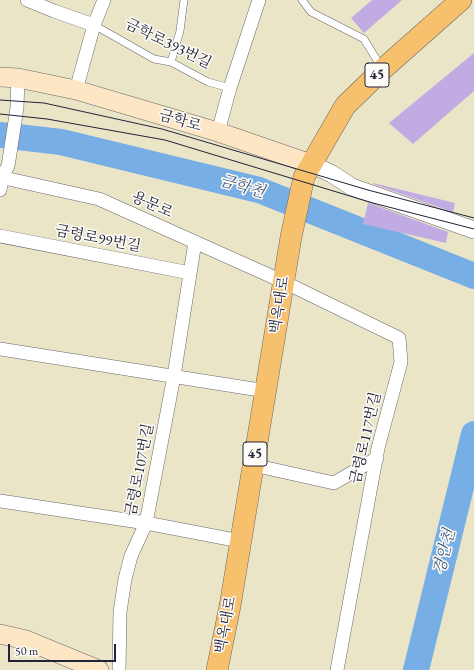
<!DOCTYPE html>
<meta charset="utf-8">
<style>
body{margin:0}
#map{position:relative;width:474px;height:670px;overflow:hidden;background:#eae5c7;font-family:"EB Garamond",serif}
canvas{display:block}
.scale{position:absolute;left:8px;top:644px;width:108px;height:18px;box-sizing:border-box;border:2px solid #22223b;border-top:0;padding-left:5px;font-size:12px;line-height:14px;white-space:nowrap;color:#22223b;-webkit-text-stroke:3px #fdfcf7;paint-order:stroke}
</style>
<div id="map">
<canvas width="474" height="670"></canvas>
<div class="scale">50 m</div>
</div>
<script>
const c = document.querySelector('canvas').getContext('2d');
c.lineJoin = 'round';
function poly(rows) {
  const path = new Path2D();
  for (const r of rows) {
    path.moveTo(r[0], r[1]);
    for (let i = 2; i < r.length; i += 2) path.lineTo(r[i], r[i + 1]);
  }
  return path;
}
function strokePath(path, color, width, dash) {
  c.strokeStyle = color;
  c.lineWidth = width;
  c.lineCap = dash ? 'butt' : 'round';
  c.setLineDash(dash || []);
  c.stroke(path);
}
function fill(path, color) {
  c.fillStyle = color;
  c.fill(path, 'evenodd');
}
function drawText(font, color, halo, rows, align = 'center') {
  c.font = font + ' "EB Garamond","Noto Serif KR",serif';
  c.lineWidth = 3;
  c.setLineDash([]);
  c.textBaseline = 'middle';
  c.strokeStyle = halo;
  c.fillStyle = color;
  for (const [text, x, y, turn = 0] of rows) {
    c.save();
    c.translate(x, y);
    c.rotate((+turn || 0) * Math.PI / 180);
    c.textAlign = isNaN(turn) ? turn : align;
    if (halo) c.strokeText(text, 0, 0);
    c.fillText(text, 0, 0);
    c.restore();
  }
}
const river = poly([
 [0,135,61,142,259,190,474,276],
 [416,670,474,434]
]);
const building = poly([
 [372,0,402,0,364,33,351,18],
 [474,53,474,91,413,144,389,123],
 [373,183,455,203,453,212,373,184],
 [368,203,448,232,446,243,363,224]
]);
const service = poly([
 [302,0,311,12,364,39,381,67],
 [94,25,154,59,171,62,208,82,230,88],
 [171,62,180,31,184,0]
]);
const minor = poly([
 [27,0,54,11,94,25],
 [76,90,94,25,104,0],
 [218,132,230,88,259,0],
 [0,177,99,199,284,282,399,338,401,362,378,448,337,670],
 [0,190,2,177,8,166,9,160,17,108,18,78],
 [0,236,190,273],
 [0,349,266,391],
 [253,465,334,483,377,458],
 [0,501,146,523,240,541],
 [119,670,120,612,125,579,131,556,146,523,174,376,195,242]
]);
const tertiary = poly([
 [311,164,332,174,352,187,474,230]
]);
const secondary = poly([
 [0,77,18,78,76,90,218,132,311,164],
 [0,634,26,640,99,670]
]);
const primary = poly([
 [217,670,230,606,291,237,304,177,345,106,383,69,461,0]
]);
const tram = poly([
 [0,100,44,103,162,129,368,190,474,218],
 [0,114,47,119,165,140,373,203,474,229]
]);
const shields = [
 [377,75,24],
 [255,454,24]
];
const shieldNames = [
 ["45",377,75],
 ["45",255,454]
];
const streetNames = [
 ["금학로393번길",168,44,26],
 ["금학로",180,121,16],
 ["용문로",152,205,24],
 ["금령로99번길",98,239,11],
 ["백옥대로",280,305,-81],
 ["금령로117번길",366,438,-77],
 ["금령로107번길",140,470,-79],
 ["백옥대로",226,625,-79]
];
const waterNames = [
 ["금학천",242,187,16],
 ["경안천",445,552,-76]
];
strokePath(river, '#77aee6', 26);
fill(building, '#c0abe3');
strokePath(service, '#68666c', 8);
strokePath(minor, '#68666c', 14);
strokePath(tertiary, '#68666c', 18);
strokePath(secondary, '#68666c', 20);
strokePath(primary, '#68666c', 22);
strokePath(service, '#fff', 7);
strokePath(minor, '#fff', 13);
strokePath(tertiary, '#fff', 17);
strokePath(secondary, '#fce6c4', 19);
strokePath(primary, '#f7c06c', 21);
strokePath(tram, '#22223b', 1);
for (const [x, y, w] of shields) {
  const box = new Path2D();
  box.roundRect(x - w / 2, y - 12, w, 24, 3);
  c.fillStyle = '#fdfcf7';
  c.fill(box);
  strokePath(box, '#22223b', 1);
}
drawText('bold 14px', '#22223b', null, shieldNames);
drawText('15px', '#22223b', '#fdfcf7', streetNames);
drawText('italic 16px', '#445a7f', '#fdfcf7', waterNames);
</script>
